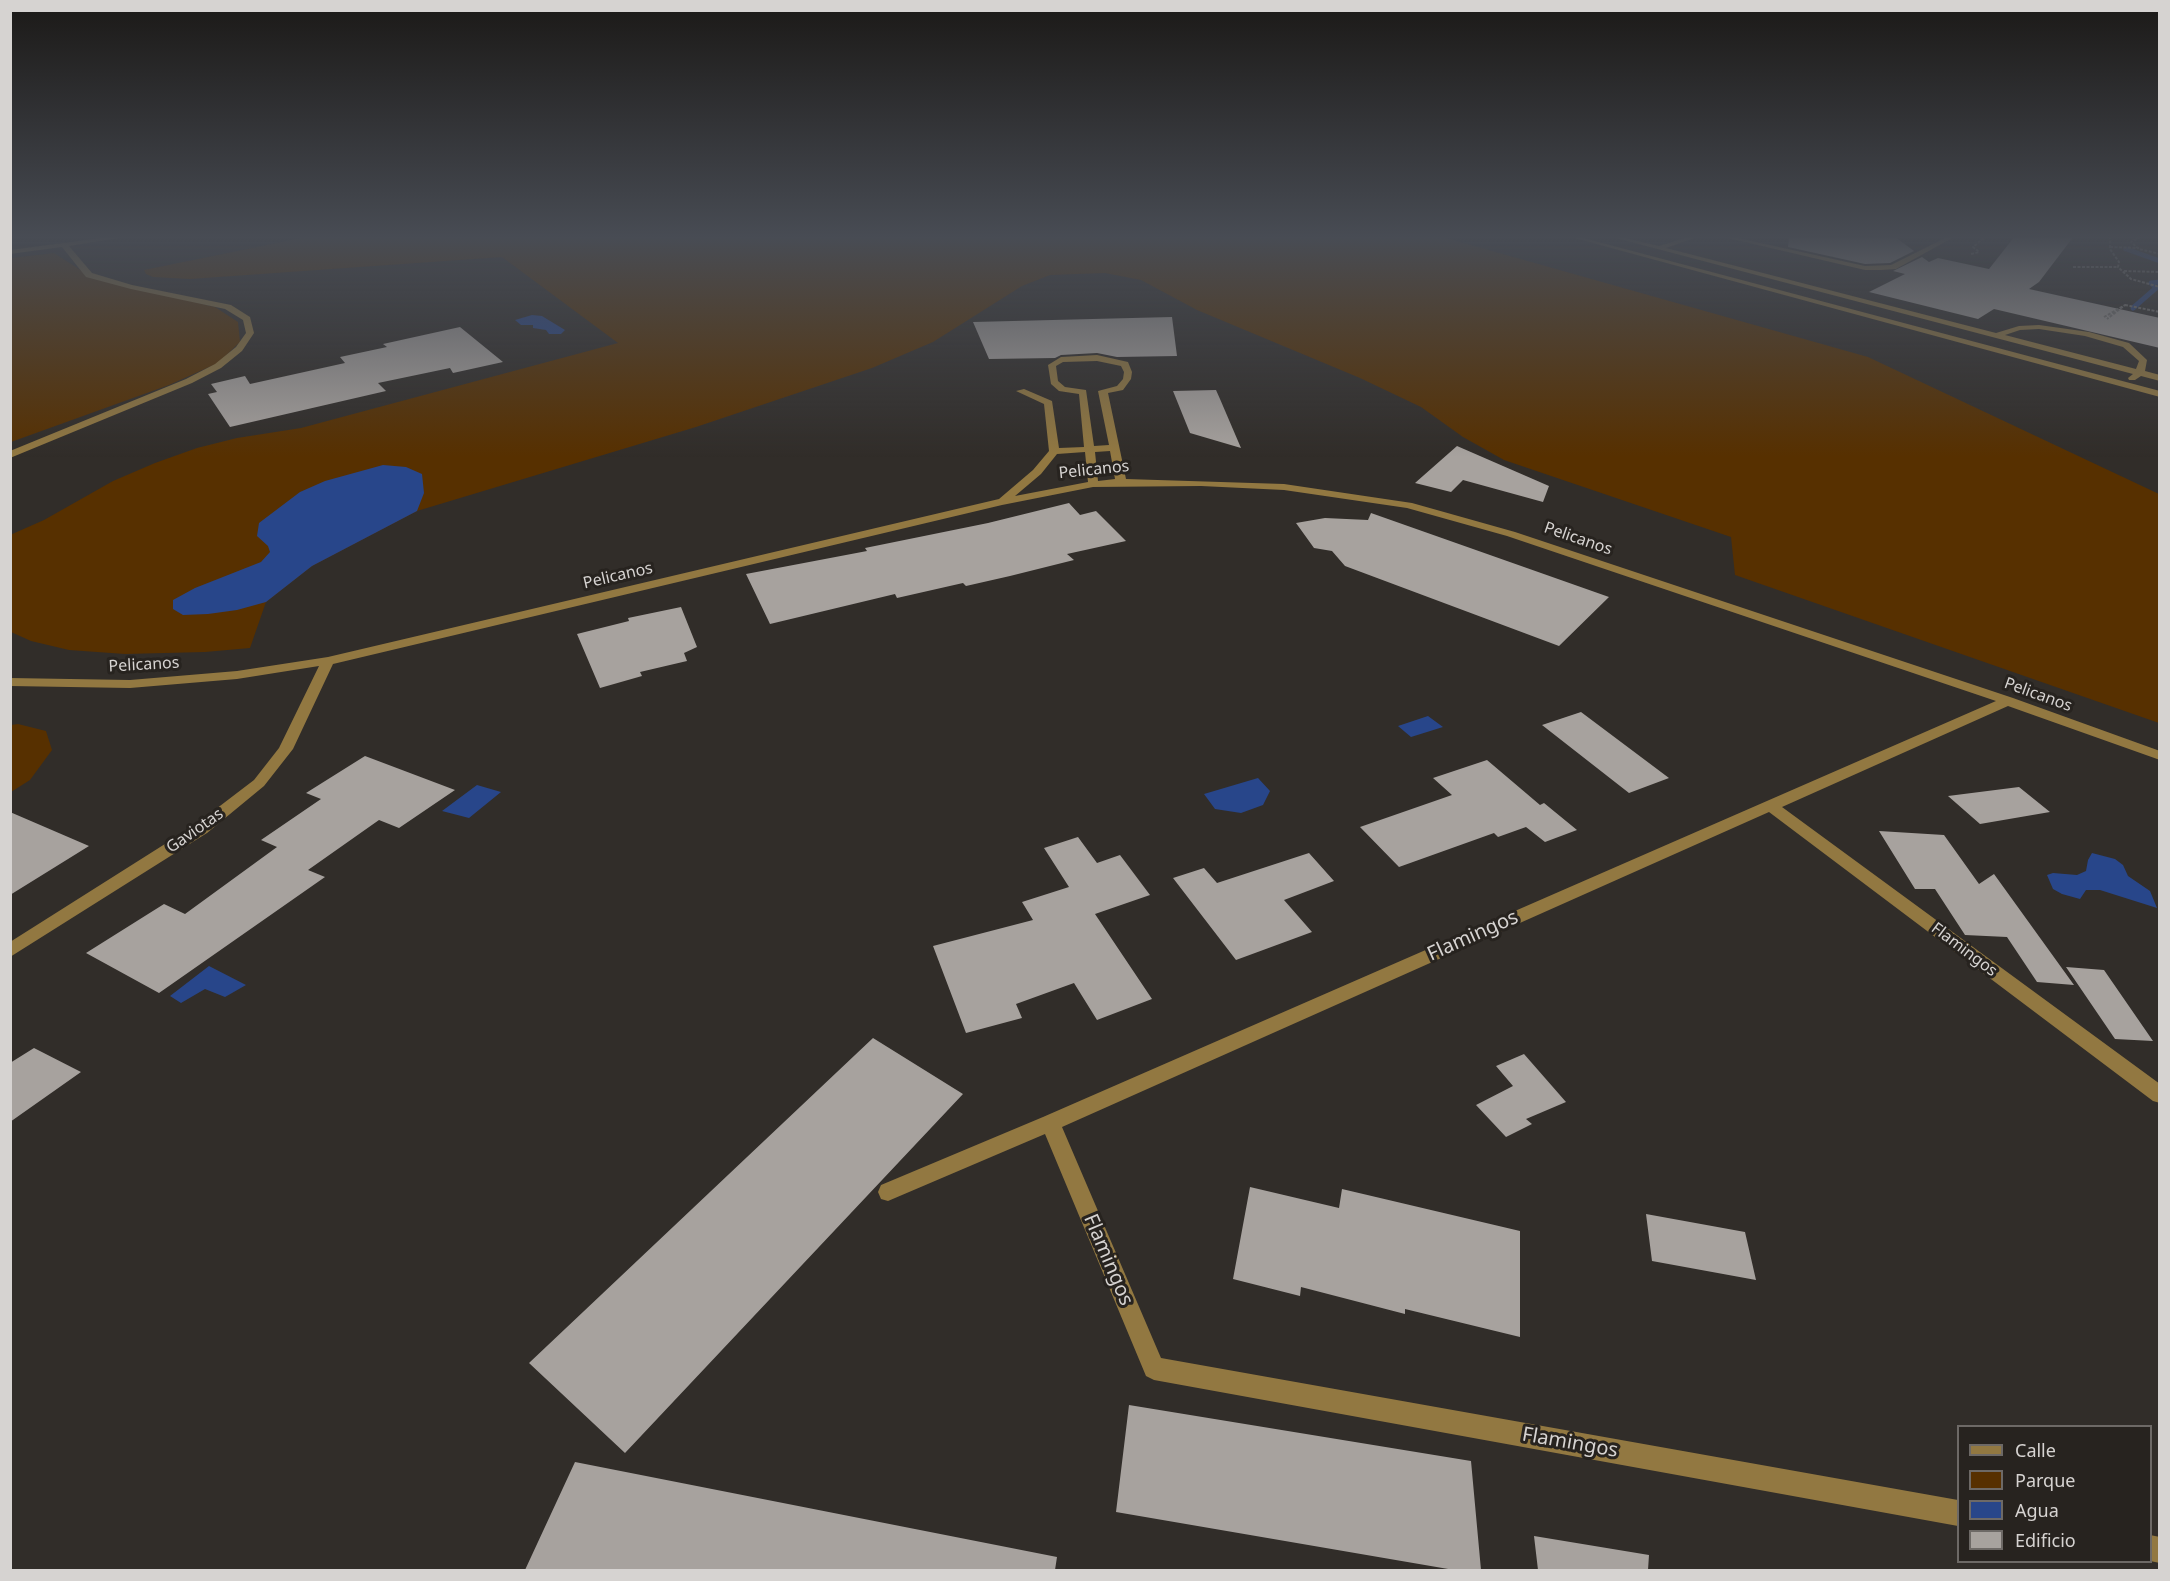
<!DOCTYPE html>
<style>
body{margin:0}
#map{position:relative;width:2170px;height:1581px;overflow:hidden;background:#312d29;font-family:"Noto Sans",sans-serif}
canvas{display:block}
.frame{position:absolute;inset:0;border:12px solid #d6d3d1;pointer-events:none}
.legend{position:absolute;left:1957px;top:1425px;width:195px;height:138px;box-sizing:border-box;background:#27231f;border:2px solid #6d6966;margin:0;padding:8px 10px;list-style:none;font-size:18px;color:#d6d3d1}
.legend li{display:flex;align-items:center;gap:12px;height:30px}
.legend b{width:30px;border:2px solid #6d6966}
</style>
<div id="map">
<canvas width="2170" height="1581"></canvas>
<div class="frame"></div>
<ul class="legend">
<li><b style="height:8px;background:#927841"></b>Calle</li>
<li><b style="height:16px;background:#573000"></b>Parque</li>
<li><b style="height:16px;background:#28468a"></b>Agua</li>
<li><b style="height:16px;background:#a7a29e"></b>Edificio</li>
</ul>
</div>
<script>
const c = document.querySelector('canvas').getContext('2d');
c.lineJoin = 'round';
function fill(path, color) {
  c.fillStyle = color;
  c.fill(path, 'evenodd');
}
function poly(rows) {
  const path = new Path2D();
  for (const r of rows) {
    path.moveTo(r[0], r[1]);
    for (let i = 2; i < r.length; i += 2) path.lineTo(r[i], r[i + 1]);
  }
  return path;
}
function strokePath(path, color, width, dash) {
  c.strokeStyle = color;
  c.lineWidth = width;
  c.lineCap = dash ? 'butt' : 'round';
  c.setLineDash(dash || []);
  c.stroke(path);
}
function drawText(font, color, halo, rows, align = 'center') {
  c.font = font + ' "Noto Sans",sans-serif';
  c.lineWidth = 6;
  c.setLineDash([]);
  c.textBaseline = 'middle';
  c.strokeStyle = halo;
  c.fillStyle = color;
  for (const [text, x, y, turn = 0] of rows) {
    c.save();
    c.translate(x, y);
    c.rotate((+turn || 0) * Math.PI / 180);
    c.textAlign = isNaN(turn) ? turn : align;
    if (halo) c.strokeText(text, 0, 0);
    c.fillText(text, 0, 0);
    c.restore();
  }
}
const green = poly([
 [311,236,1439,236,1868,357,2159,494,2159,723,1735,575,1731,537,1504,460,1463,437,1421,407,1360,378,1197,310,1141,280,1105,273,1050,275,1022,286,933,342,872,368,696,427,417,511,312,566,266,602,250,648,205,652,125,654,69,650,31,641,11,632,10,535,44,520,113,481,155,463,197,448,237,438,301,428,618,343,502,257,190,279,153,277,146,274,144,270],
 [54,253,93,278,215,307,238,322,240,342,218,363,169,385,11,442,11,258],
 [18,724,46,731,52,750,30,780,11,792,11,725]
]);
const water = poly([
 [532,315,542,316,565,330,561,334,549,334,546,330,533,328,533,325,521,325,515,320],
 [383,465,406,467,422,474,424,493,417,511,312,566,266,602,237,610,208,614,183,615,173,609,173,600,195,588,261,562,270,552,268,546,257,536,259,523,300,492,325,481],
 [1428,716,1443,727,1411,737,1398,726],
 [1258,778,1270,791,1263,805,1241,813,1215,809,1204,794],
 [477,785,501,792,469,818,442,811],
 [2092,853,2115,859,2123,865,2128,876,2150,891,2157,908,2100,890,2086,890,2080,899,2062,894,2053,889,2047,875,2053,873,2077,875,2086,871,2088,860],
 [209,966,246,985,225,997,205,989,181,1003,170,996]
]);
const stream = poly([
 [2126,249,2160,261],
 [2133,308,2156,288,2151,283,2160,282]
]);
const building = poly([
 [1789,236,1894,236,1914,251,1890,263,1865,264,1788,247],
 [2015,236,2074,236,2039,282,2029,289,2160,318,2160,348,1994,309,1978,319,1869,292,1905,274,1893,271,1922,257,1929,262,1938,258,1989,269],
 [1172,317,1177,356,1117,357,1097,353,1061,355,1055,358,989,359,973,322],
 [460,327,503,362,453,373,450,368,378,383,386,391,230,427,208,394,217,392,211,384,245,376,250,384,345,363,340,357,387,347,383,344],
 [1216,390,1220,399,1241,448,1190,433,1173,391],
 [1457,446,1549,486,1543,502,1463,480,1451,492,1415,483],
 [1069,503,1080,515,1096,511,1126,541,1067,554,1074,560,1010,576,966,586,963,583,897,598,895,594,770,624,746,574,867,551,865,548,988,523],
 [1371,513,1609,597,1559,646,1345,566,1332,551,1314,548,1296,523,1325,518,1368,520],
 [681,607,697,647,684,653,687,661,640,672,642,676,600,688,577,634,629,621,628,618],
 [1581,712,1669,778,1629,793,1542,725],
 [365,756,455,790,399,828,379,820,308,870,325,877,159,993,86,953,164,904,185,914,277,847,261,840,321,799,306,793],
 [1487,760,1540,805,1544,803,1577,830,1545,842,1526,827,1498,837,1494,833,1399,867,1360,827,1452,795,1433,778],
 [2019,787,2050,812,1980,824,1948,796],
 [10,812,89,846,10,895],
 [1879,831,1944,835,1979,884,1994,874,2074,985,2037,982,2007,937,1965,935,1935,889,1915,889],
 [1078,837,1097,863,1120,855,1150,895,1095,914,1152,999,1097,1020,1074,983,1016,1004,1022,1018,966,1033,933,946,1033,920,1022,902,1069,887,1044,848],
 [1309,853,1334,881,1284,900,1312,932,1236,960,1173,878,1204,868,1217,883],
 [2066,967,2104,970,2153,1041,2115,1039],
 [873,1038,963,1094,625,1453,529,1363],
 [34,1048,81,1072,10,1122,10,1063],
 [1524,1054,1566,1102,1526,1119,1532,1124,1506,1137,1476,1105,1513,1086,1496,1066],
 [1250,1187,1339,1208,1342,1189,1520,1231,1520,1337,1405,1309,1405,1314,1301,1287,1300,1296,1233,1279],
 [1646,1214,1745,1232,1756,1280,1652,1261],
 [1129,1405,1471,1461,1481,1570,1454,1570,1116,1512],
 [575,1462,1057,1557,1055,1570,525,1570],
 [1534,1536,1649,1555,1648,1570,1538,1570]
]);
const path = poly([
 [2110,236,2110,249,2119,262,2118,267,2131,279,2160,287],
 [2136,236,2138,238,2131,242,2139,249,2160,254],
 [2110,247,2139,248],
 [1971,254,1979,252,1973,247,1986,236],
 [2073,267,2118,267],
 [2124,271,2160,272],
 [2125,305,2160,312],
 [2104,317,2125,305,2107,319]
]);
const minor = poly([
 [116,236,131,236,69,246,92,273,132,285,231,305,250,317,254,333,242,351,221,368,192,383,10,458,10,451,186,379,215,364,236,347,246,333,243,320,225,309,131,289,86,277,62,247,10,254,10,250,116,236],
 [1567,236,1576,236,2160,391,2160,397,1567,236],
 [1608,236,1617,236,1659,246,1691,236,1700,236,1666,248,1996,333,2019,326,2039,325,2089,332,2129,343,2147,360,2145,371,2160,375,2160,381,2141,376,2135,380,2129,380,2128,378,2133,374,1608,236],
 [2039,329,2085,336,2123,347,2139,361,2136,369,2005,335,2020,330,2039,329],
 [1719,236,1729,236,1865,266,1891,265,1949,236,1956,236,1896,269,1881,270,1865,270,1719,236],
 [1097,355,1128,362,1132,372,1131,379,1123,390,1108,393,1126,479,1284,484,1412,503,1515,532,2013,698,2160,751,2160,760,2008,706,1782,807,2160,1084,2160,1103,2153,1101,1769,812,1062,1127,1161,1358,1958,1500,1958,1526,1154,1380,1146,1376,1045,1134,888,1201,881,1199,878,1192,881,1185,1043,1117,1996,701,1507,536,1407,508,1284,490,1201,486,1093,487,1002,505,333,664,293,749,264,786,207,833,10,957,10,942,195,825,254,780,279,748,319,666,237,679,130,688,10,686,10,678,130,680,237,671,328,657,999,499,1033,470,1049,451,1044,404,1016,391,1024,389,1052,401,1059,448,1084,447,1079,394,1059,391,1051,384,1048,365,1061,357,1097,355],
 [1097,361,1121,366,1124,372,1123,379,1117,386,1098,391,1109,445,1094,446,1086,390,1065,387,1058,381,1056,366,1063,362,1097,361],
 [1110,451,1115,479,1098,481,1095,452,1110,451],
 [1085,452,1088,482,1015,496,1041,474,1057,454,1085,452],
 [2150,1535,2160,1537,2160,1563,2150,1561,2150,1535]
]);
const streetNames = [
 ["Pelicanos",1094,470,-6],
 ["Pelicanos",1578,539,19],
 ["Pelicanos",618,576,-13],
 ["Pelicanos",144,665,-3],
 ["Pelicanos",2038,695,20],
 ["Gaviotas",195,831,-35],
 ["Flamingos",1964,950,37]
];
const nearStreetnames = [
 ["Flamingos",1473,936,-24],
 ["Flamingos",1108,1260,67],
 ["Flamingos",1570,1443,10]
];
fill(green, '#573000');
fill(water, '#28468a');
strokePath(stream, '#28468a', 5);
fill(building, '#a7a29e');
strokePath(path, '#7c7975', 2, [3, 1.5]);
fill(minor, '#927841');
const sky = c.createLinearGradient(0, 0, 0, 457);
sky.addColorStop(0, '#1b1917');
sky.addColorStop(0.52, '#484c54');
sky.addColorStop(1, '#484c5400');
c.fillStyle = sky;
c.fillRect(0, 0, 2170, 457);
drawText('16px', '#d6d3d1', '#27231f', streetNames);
drawText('20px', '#d6d3d1', '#27231f', nearStreetnames);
</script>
